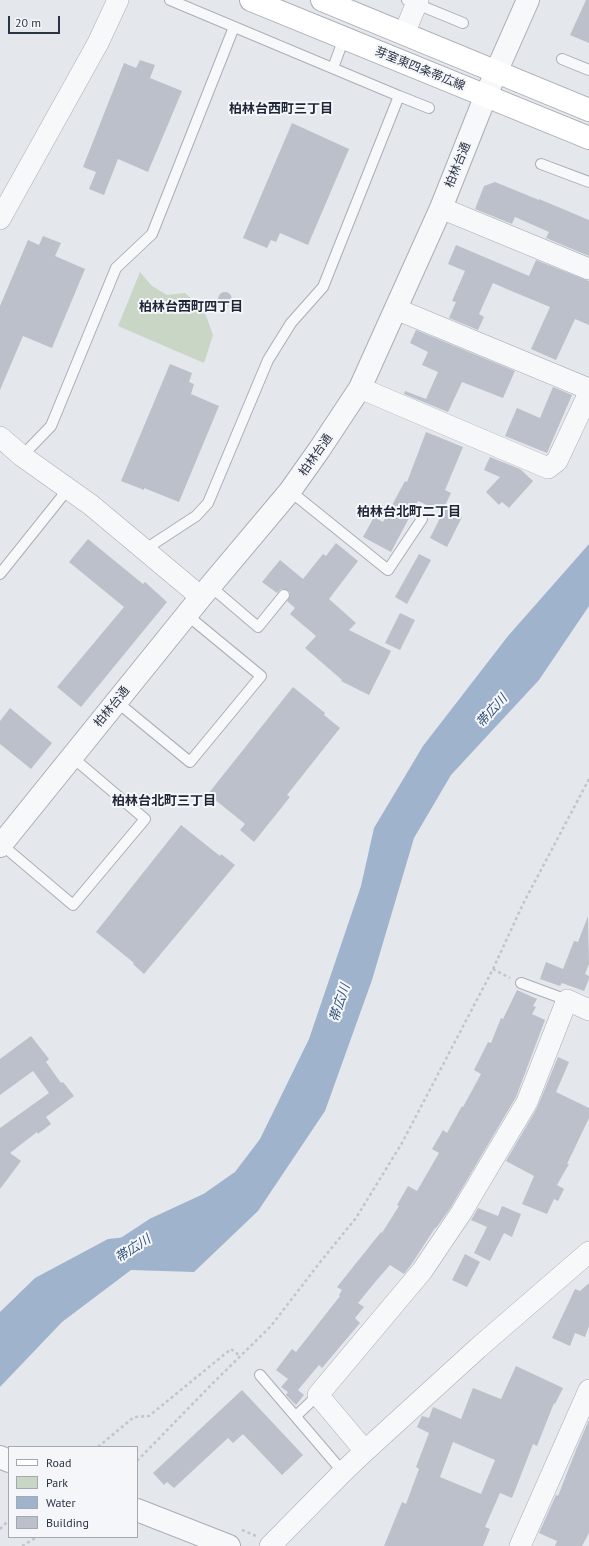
<!DOCTYPE html>
<meta charset="utf-8">
<style>
body{margin:0}
#map{position:relative;width:589px;height:1546px;overflow:hidden;background:#e4e7ec;font-family:"PT Sans",sans-serif}
canvas{display:block}
.legend{position:absolute;left:8px;top:1446px;width:130px;height:92px;box-sizing:border-box;background:#f4f6f9;border:1px solid #a4a8b1;margin:0;padding:5px 7px;list-style:none;font-size:12px;color:#2b3445}
.legend li{display:flex;align-items:center;gap:8px;height:20px}
.legend b{width:20px;border:1px solid #a4a8b1}
.scale{position:absolute;left:8px;top:16px;width:52px;height:18px;box-sizing:border-box;border:2px solid #2b3445;border-top:0;padding-left:5px;font-size:12px;line-height:14px;white-space:nowrap;color:#2b3445;-webkit-text-stroke:3px #f4f6f9;paint-order:stroke}
</style>
<div id="map">
<canvas width="589" height="1546"></canvas>
<ul class="legend">
<li><b style="height:5px;background:#fff"></b>Road</li>
<li><b style="height:11px;background:#c9d6c5"></b>Park</li>
<li><b style="height:11px;background:#9fb4cc"></b>Water</li>
<li><b style="height:11px;background:#bbc0ca"></b>Building</li>
</ul>
<div class="scale">20 m</div>
</div>
<script>
const c = document.querySelector('canvas').getContext('2d');
c.lineJoin = 'round';
function fill(path, color) {
  c.fillStyle = color;
  c.fill(path, 'evenodd');
}
function poly(rows) {
  const path = new Path2D();
  for (const r of rows) {
    if (r.length === 3) {
      path.moveTo(r[0] + r[2], r[1]);
      path.arc(r[0], r[1], r[2], 0, 2 * Math.PI);
      continue;
    }
    path.moveTo(r[0], r[1]);
    for (let i = 2; i < r.length; i += 2) path.lineTo(r[i], r[i + 1]);
  }
  return path;
}
function strokePath(path, color, width, dash) {
  c.strokeStyle = color;
  c.lineWidth = width;
  c.lineCap = dash ? 'butt' : 'round';
  c.setLineDash(dash || []);
  c.stroke(path);
}
function drawText(font, color, halo, rows, align = 'center') {
  c.font = font + ' "PT Sans","Noto Sans JP",sans-serif';
  c.lineWidth = 4;
  c.setLineDash([]);
  c.textBaseline = 'middle';
  c.strokeStyle = halo;
  c.fillStyle = color;
  for (const [text, x, y, turn = 0] of rows) {
    c.save();
    c.translate(x, y);
    c.rotate((+turn || 0) * Math.PI / 180);
    c.textAlign = isNaN(turn) ? turn : align;
    if (halo) c.strokeText(text, 0, 0);
    c.fillText(text, 0, 0);
    c.restore();
  }
}
const green = poly([
 [140,272,152,286,167,295,185,293,204,310,213,335,204,363,118,326]
]);
const water = poly([
 [589,544,589,606,539,680,451,775,414,838,372,980,325,1111,258,1211,194,1272,131,1270,62,1322,0,1387,0,1312,35,1278,108,1239,191,1230,260,1139,309,1039,361,886,374,828,423,746,508,636]
]);
const river = poly([
 [120,1257,158,1232,212,1207,242,1186]
]);
const building = poly([
 [586,0,589,0,589,43,570,35],
 [140,60,155,65,150,78,182,91,148,172,118,159,104,195,89,189,96,172,83,167,124,63,136,68],
 [292,123,349,149,308,245,280,233,276,242,271,240,267,248,243,238],
 [495,182,539,200,539,199,589,220,589,256,546,238,549,232,515,217,512,224,475,209,484,186],
 [43,236,61,243,55,256,85,269,52,348,23,336,0,390,0,306,28,240,39,245],
 [456,245,529,276,536,260,589,281,589,325,575,319,556,360,531,349,550,307,509,290,493,283,479,314,484,317,478,330,449,318,456,302,452,301,465,271,448,264],
 [225,299,7],
 [416,330,515,371,503,398,462,382,448,412,404,394,405,391,426,399,438,372,422,365,428,352,410,343],
 [170,364,192,373,189,382,194,384,191,394,219,406,179,502,144,488,144,490,121,481],
 [553,387,572,395,547,453,505,436,517,408,540,418],
 [426,432,463,447,445,490,451,493,442,512,418,501,391,552,363,537,374,517,383,522,405,481,407,482],
 [490,457,520,469,533,481,509,508,502,502,499,505,486,492,500,477,484,470],
 [445,508,462,517,447,547,430,538],
 [88,539,143,584,145,582,167,602,81,707,57,687,124,607,69,562],
 [336,543,358,561,329,599,356,623,349,630,391,651,369,695,341,681,342,680,305,648,316,636,290,614,295,608,287,601,290,596,290,592,285,589,281,589,277,593,262,582,280,560,303,579,323,554,326,556],
 [419,554,431,560,407,604,395,597],
 [400,613,415,620,400,650,385,643],
 [293,687,325,713,324,715,340,728,287,795,290,797,254,842,240,830,245,824,208,794],
 [10,708,52,743,31,769,0,744,0,721],
 [181,825,220,856,221,854,235,865,144,974,133,964,134,963,96,932],
 [588,916,589,964,585,974,589,976,589,979,584,991,562,983,560,986,540,979,546,962,563,969,574,941,578,942],
 [517,990,537,999,533,1006,536,1007,532,1014,545,1020,516,1097,451,1207,436,1228,435,1228,411,1265,404,1274,390,1265,376,1281,358,1303,364,1307,355,1318,360,1323,322,1368,319,1365,298,1390,304,1395,296,1405,286,1395,288,1392,281,1387,288,1379,276,1370,292,1349,296,1352,340,1296,339,1295,342,1290,337,1287,381,1232,382,1233,399,1206,397,1205,408,1186,417,1191,439,1153,432,1149,443,1130,447,1133,462,1106,463,1107,481,1074,474,1070,488,1042,491,1043,501,1018,503,1019],
 [31,1036,49,1059,46,1062,61,1083,63,1082,74,1096,46,1117,51,1124,38,1134,37,1132,10,1153,21,1161,0,1189,0,1128,49,1093,33,1071,0,1095,0,1059],
 [558,1057,569,1062,556,1092,589,1108,589,1118,567,1164,569,1164,557,1185,564,1189,558,1201,554,1199,547,1214,522,1204,534,1176,506,1161,537,1108],
 [502,1206,521,1214,512,1237,504,1233,490,1261,474,1253,487,1227,471,1220,478,1208,498,1216],
 [465,1254,480,1262,467,1287,452,1280],
 [589,1283,589,1326,585,1337,575,1333,570,1346,552,1338,575,1289,580,1291],
 [516,1366,563,1388,555,1404,554,1403,537,1446,533,1444,512,1498,500,1493,485,1527,490,1529,483,1546,384,1546,402,1502,406,1504,419,1469,416,1467,429,1433,417,1427,422,1416,429,1418,433,1407,461,1419,473,1388,501,1399],
 [453,1442,495,1460,481,1494,440,1477],
 [242,1390,303,1455,282,1475,243,1434,233,1443,228,1438,174,1488,167,1482,164,1485,153,1473],
 [589,1420,589,1533,582,1546,555,1546,557,1541,539,1533,556,1495,558,1496,576,1450]
]);
const path = poly([
 [493,969,510,978],
 [98,1447,134,1417,149,1416,231,1349,240,1356],
 [137,1461,213,1383,271,1326,321,1261,356,1218,402,1143,493,969,523,904,589,779],
 [0,1529,9,1520],
 [242,1530,256,1536],
 [22,1546,37,1537]
]);
const service = poly([
 [170,0,399,96],
 [407,0,463,23],
 [562,59,589,70],
 [333,68,344,38],
 [541,164,589,182],
 [22,456,51,426,116,268,152,234,234,27],
 [290,491,388,570,422,519],
 [144,550,196,516,208,503,268,360,291,323,323,287,399,96,429,108],
 [0,574,68,489],
 [210,586,258,627,284,595],
 [117,702,190,762,261,676,187,615],
 [1,844,73,905,145,819,72,757],
 [521,983,567,1000],
 [260,1375,343,1472],
 [296,1416,318,1395]
]);
const minor = poly([
 [404,34,418,0],
 [441,208,589,269],
 [0,219,98,43,118,0],
 [396,309,589,389],
 [360,388,548,468,557,461,589,393],
 [0,437,22,456,91,505,201,597],
 [365,1451,478,1348,589,1252],
 [270,1546,343,1472,365,1451,318,1395,422,1271,461,1213,527,1102,567,1000,589,1010],
 [520,1546,589,1390]
]);
const tertiary = poly([
 [0,846,201,597,290,491,319,450,360,388,441,208,486,95,528,0],
 [0,1457,9,1461],
 [137,1510,229,1546]
]);
const secondary = poly([
 [251,0,589,138],
 [322,0,589,110]
]);
const streetNames = [
 ["芽室東四条帯広線",420,69,22],
 ["柏林台通",458,165,-68],
 ["柏林台通",316,455,-55],
 ["柏林台通",112,707,-51]
];
const neighbourhoodNames = [
 ["柏林台西町三丁目",281,109],
 ["柏林台西町四丁目",191,307],
 ["柏林台北町二丁目",409,512],
 ["柏林台北町三丁目",164,801]
];
const waterNames = [
 ["帯広川",492,711,-48],
 ["帯広川",340,1003,-72],
 ["帯広川",133,1249,-33]
];
fill(green, '#c9d6c5');
fill(water, '#9fb4cc');
strokePath(river, '#9fb4cc', 31);
fill(building, '#bbc0ca');
strokePath(service, '#a9aeb7', 12);
strokePath(minor, '#a9aeb7', 22);
strokePath(tertiary, '#a9aeb7', 24);
strokePath(secondary, '#a9aeb7', 24);
strokePath(path, '#c2c5cb', 2.5, [3, 3]);
strokePath(service, '#f7f8fa', 10);
strokePath(minor, '#f7f8fa', 21);
strokePath(tertiary, '#f7f8fa', 22);
strokePath(secondary, '#fff', 22);
drawText('12px', '#2b3445', '#f4f6f9', streetNames);
drawText('bold 13px', '#1d2536', '#f4f6f9', neighbourhoodNames);
drawText('italic 13px', '#34527a', '#f4f6f9', waterNames);
</script>
